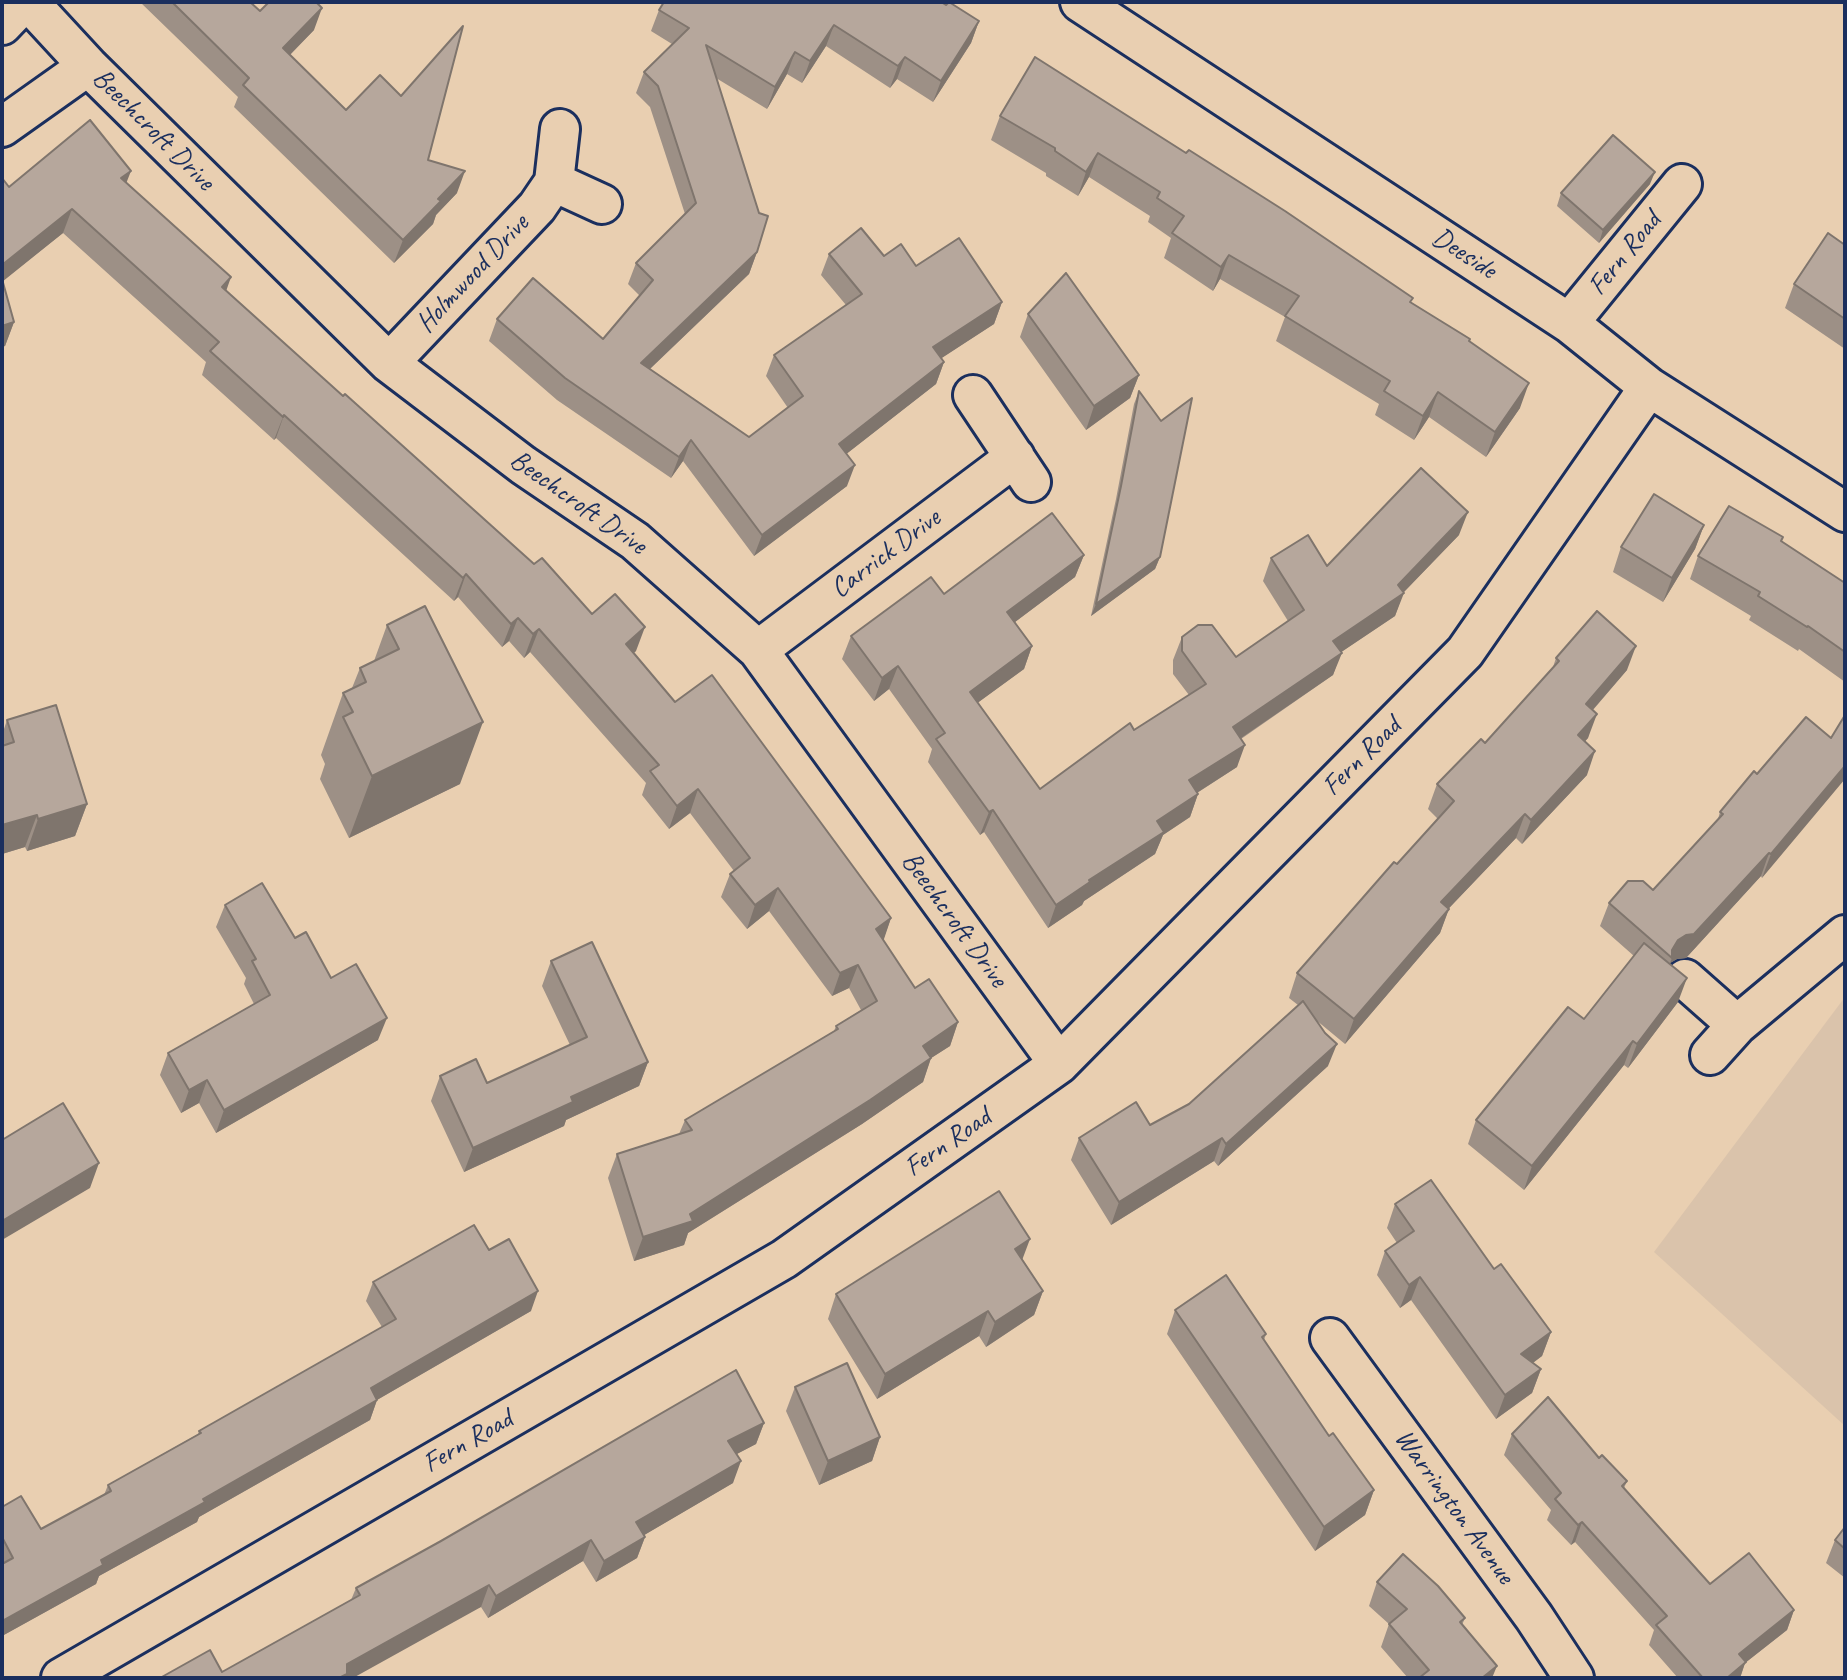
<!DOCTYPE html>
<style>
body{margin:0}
#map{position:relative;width:1847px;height:1680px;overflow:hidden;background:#e9cfb1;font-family:Caveat,sans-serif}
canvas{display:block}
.frame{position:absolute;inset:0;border:4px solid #1b2f5e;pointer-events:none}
</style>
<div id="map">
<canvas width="1847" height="1680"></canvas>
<div class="frame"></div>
</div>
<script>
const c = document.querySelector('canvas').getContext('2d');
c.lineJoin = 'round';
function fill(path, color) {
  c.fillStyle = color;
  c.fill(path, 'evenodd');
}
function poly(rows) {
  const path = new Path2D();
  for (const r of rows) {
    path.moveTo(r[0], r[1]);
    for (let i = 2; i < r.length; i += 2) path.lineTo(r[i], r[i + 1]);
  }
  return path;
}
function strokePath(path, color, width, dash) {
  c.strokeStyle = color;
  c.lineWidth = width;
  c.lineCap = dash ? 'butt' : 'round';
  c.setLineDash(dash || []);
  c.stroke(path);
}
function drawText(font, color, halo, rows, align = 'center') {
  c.font = font + ' Caveat,sans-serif';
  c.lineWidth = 5;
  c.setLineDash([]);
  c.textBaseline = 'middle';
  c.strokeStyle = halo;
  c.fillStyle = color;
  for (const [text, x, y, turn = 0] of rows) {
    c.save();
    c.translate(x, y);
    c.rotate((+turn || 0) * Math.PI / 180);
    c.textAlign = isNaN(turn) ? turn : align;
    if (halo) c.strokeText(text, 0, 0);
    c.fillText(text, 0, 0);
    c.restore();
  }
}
const built = poly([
 [1845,997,1845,1426,1654,1252]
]);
const street = poly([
 [29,2,88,66,389,363,523,465,635,541,758,650,1059,1064],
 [1080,2,1569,323,1649,387,1845,512],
 [2,25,24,2],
 [2,127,88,66],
 [554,182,602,204],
 [1569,323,1682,184],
 [389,363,537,207,554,182,560,129],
 [973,395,1031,482],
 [758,650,1015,457],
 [1685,979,1737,1025,1845,935],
 [1710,1055,1737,1025],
 [1330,1338,1534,1617,1574,1678],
 [61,1678,784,1259,1059,1064,1465,652,1649,387]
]);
const wall = poly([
 [140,2,250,2,260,11,314,30,290,55,346,110,428,160,457,193,436,215,433,224,394,263,234,107,238,97],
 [659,10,979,21,971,43,933,102,897,79,890,88,826,46,802,83,787,74,767,109,716,78,757,252,749,274,650,369,749,437,788,408,766,376,774,355,846,305,821,275,829,254,884,256,916,266,1002,302,994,324,941,358,944,362,936,384,846,454,847,486,754,556,683,461,671,478,557,400,489,341,497,319,603,339,640,296,628,284,636,263,685,214,650,107,636,93,644,72,672,44,651,31],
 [1035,57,1469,342,1520,408,1486,457,1429,417,1414,440,1375,415,1379,404,1276,341,1285,317,1220,279,1213,291,1164,258,1171,238,1148,222,1150,216,1089,177,1078,196,1046,176,1046,173,991,140,1000,116],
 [2,178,9,187,126,183,226,290,343,396,534,564,592,614,636,651,633,653,675,702,891,918,883,940,915,988,958,1022,950,1046,931,1058,923,1082,862,1124,688,1233,684,1245,634,1261,608,1178,617,1154,679,1134,685,1120,834,1031,836,1026,861,1010,849,988,832,996,769,911,747,929,721,897,730,874,734,871,690,813,669,829,642,795,646,783,530,652,524,658,509,641,502,647,458,597,454,601,276,438,274,440,202,375,206,362,63,233,2,281,14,322,5,346,2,347],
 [1650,184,1599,243,1557,206,1561,193],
 [1845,245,1845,349,1785,308,1794,284],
 [1028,314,1139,375,1130,398,1086,430,1020,337],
 [1139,391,1160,557,1155,569,1091,616,1116,499,1134,404],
 [1704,525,1695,549,1663,602,1613,572,1621,547],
 [1459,535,1403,593,1395,616,1341,652,1333,675,1241,739,1237,767,1197,793,1198,794,1190,817,1163,835,1155,854,1084,901,1082,905,1048,928,984,832,980,835,928,762,932,749,889,689,874,701,842,659,851,636,944,594,1084,555,1075,577,1015,622,1032,646,1024,669,977,703,1040,789,1189,695,1173,674,1173,660,1182,637,1236,657,1288,621,1263,581,1271,558,1327,566],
 [1783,537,1781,541,1845,583,1845,682,1799,649,1798,651,1749,620,1751,616,1690,579,1698,556],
 [425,606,460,784,349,838,320,779,325,764,321,755,343,693,352,688,360,668,374,661,387,625],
 [1556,658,1627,670,1593,710,1588,738,1585,741,1587,775,1522,844,1516,838,1449,908,1440,933,1345,1044,1316,1020,1328,1066,1218,1166,1214,1161,1111,1225,1071,1160,1079,1138,1150,1125,1189,1104,1298,1005,1289,998,1297,973,1438,819,1428,809,1437,784,1485,743,1552,670],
 [7,720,87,804,75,836,27,851,25,847,2,854,2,735],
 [1831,738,1762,878,1761,876,1686,958,1677,959,1670,963,1678,1002,1628,1068,1624,1065,1524,1190,1468,1144,1476,1120,1584,1019,1634,956,1600,926,1609,903,1653,890,1718,819,1720,812,1757,774],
 [225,905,295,938,331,978,378,1040,216,1133,199,1103,181,1113,160,1075,168,1053,254,1004,244,984,246,978,216,927],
 [551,961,648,1062,639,1086,566,1120,564,1126,464,1172,431,1101,440,1076,487,1083,570,1045,542,986],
 [1395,1204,1494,1269,1551,1332,1542,1356,1533,1363,1541,1369,1532,1393,1496,1419,1411,1300,1400,1308,1377,1275,1385,1251,1397,1243,1387,1228],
 [489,1250,531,1311,377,1400,370,1420,199,1517,197,1522,99,1576,96,1584,2,1636,2,1507,41,1529,104,1495,108,1485,198,1434,199,1431,382,1327,366,1301,373,1282],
 [1023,1260,1043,1291,1034,1315,986,1347,979,1336,877,1399,828,1319,836,1294],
 [1175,1310,1266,1334,1264,1340,1329,1436,1374,1490,1365,1515,1315,1551,1167,1334],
 [795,1387,880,1437,872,1461,819,1485,786,1411],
 [764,1423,756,1444,736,1454,733,1483,644,1535,645,1537,637,1558,596,1582,583,1561,488,1618,481,1607,222,1672,351,1600,356,1588],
 [1512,1434,1599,1458,1627,1481,1624,1488,1710,1584,1794,1610,1787,1630,1745,1663,1740,1678,1678,1678,1649,1645,1654,1630,1575,1542,1571,1545,1547,1520,1551,1510,1504,1455],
 [1845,1527,1845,1578,1826,1563,1835,1540],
 [1377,1582,1465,1618,1462,1625,1492,1678,1408,1678,1381,1647,1389,1624,1369,1606]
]);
const shadedWall = poly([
 [322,8,314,30,275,70,283,48],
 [979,21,971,43,933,102,941,81],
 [834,25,826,46,802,83,810,61],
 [795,52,787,74,767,109,775,87],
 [905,57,897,79,890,88,898,66],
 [1098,153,1089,177,1078,196,1086,172],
 [131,171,122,194,121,178],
 [465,171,457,193,436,215,433,224,394,263,403,240,438,199],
 [1655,172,1650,184,1599,243,1603,230],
 [72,209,63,233,2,282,2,265],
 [757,252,749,274,633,385,641,363],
 [1229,255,1220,279,1213,291,1221,267],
 [231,277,223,300,222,287],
 [1002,302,994,324,925,369,933,347],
 [14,322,5,346,2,347,2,326],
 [944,362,936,384,831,466,839,444],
 [1139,375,1130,398,1086,430,1094,406],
 [1529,383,1520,408,1486,457,1495,432],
 [1438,392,1429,417,1414,440,1423,416],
 [284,415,276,438,274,440,283,417],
 [691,440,683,461,671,478,679,457],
 [855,465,847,486,754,556,762,535],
 [1468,512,1459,535,1402,594,1404,593,1395,616,1325,663,1333,641,1398,585],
 [1704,525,1695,549,1663,602,1672,578],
 [1084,555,1075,577,999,634,1007,612],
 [1160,557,1155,569,1091,616,1096,604],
 [466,574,458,597,454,601,463,578],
 [518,618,509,641,502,647,511,624],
 [645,627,636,651,617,668,626,644],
 [539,629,530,652,524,658,533,634],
 [1032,646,1024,669,961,715,970,692],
 [1636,646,1627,670,1577,728,1586,704],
 [1342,653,1333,675,1225,749,1233,727],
 [898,666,889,689,874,701,882,678],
 [1597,714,1588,738,1569,759,1578,735],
 [483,722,460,784,349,838,372,776],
 [1245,745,1237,767,1181,803,1189,780],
 [1595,751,1587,775,1522,844,1531,820],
 [1845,766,1845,779,1762,878,1771,854],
 [698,789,690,813,669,829,677,806],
 [1198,794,1190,817,1163,835,1155,854,1084,901,1082,905,1048,928,1056,905,1157,821],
 [87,804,75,836,27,851,38,819],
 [993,810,984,832,980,835,989,812],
 [1525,814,1516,838,1432,926,1441,902],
 [37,815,25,847,2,854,2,825],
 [1769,853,1761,876,1686,958,1677,959,1670,963,1672,958,1672,950,1678,940,1686,935],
 [778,888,769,911,747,929,755,905],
 [1449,909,1440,933,1345,1044,1354,1019],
 [891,918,883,942,876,929],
 [858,965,849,988,832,996,840,973],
 [1687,978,1678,1002,1628,1068,1637,1044],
 [387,1018,378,1040,216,1133,224,1110],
 [958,1022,950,1046,914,1069,923,1046],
 [1633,1041,1624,1065,1524,1190,1532,1166],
 [1337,1044,1328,1066,1218,1166,1226,1144],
 [931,1058,923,1082,862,1124,688,1233,684,1245,634,1261,643,1237,690,1214],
 [648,1062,639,1086,566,1120,564,1126,464,1172,473,1148,571,1097],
 [207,1080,199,1103,181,1113,189,1090],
 [1222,1138,1214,1161,1111,1225,1119,1202],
 [99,1163,90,1188,2,1240,2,1221],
 [1030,1239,1021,1263,1015,1249],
 [1420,1277,1411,1300,1400,1308,1409,1285],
 [538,1291,531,1311,363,1408,371,1388],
 [1043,1291,1034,1315,986,1347,995,1322],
 [988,1311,979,1336,877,1399,885,1374],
 [1551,1332,1542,1356,1512,1378,1521,1354],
 [1541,1369,1532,1393,1496,1419,1505,1395],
 [377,1400,370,1420,199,1517,197,1522,99,1576,96,1584,2,1636,2,1621,101,1560,203,1499],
 [764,1423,756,1444,720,1463,728,1441],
 [880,1437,872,1461,819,1485,828,1461],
 [741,1461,733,1483,629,1544,636,1522],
 [1374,1490,1365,1515,1315,1551,1324,1527],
 [1582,1522,1575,1542,1571,1545,1578,1525],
 [645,1537,637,1558,596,1582,604,1561],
 [591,1540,583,1561,488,1618,496,1596],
 [489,1585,481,1607,353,1678,339,1678,347,1664],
 [1794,1610,1787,1630,1745,1663,1740,1678,1727,1678,1739,1654],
 [1497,1666,1492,1678,1482,1678]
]);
const building = poly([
 [172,2,250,2,260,11,269,2,316,2,322,8,283,48,346,110,380,75,401,96,463,26,428,160,465,171,438,199,441,201,403,240,243,85,249,78,172,2],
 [664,2,941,2,946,5,949,2,979,21,941,81,905,57,898,66,834,25,810,61,795,52,775,87,706,45,759,213,768,216,757,252,641,363,749,437,803,396,774,355,862,294,829,254,861,228,884,256,901,244,916,266,959,238,1002,302,933,347,944,362,839,444,855,465,762,535,691,440,679,457,565,378,497,319,533,278,603,339,653,280,636,263,696,203,658,86,644,72,689,28,659,10,664,2],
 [1035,57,1186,153,1189,150,1285,211,1413,298,1410,302,1470,339,1469,341,1529,383,1495,432,1438,392,1423,416,1384,391,1390,381,1285,316,1299,296,1229,255,1221,267,1172,233,1184,216,1157,198,1160,192,1098,153,1086,172,1055,151,1055,148,1000,116,1035,57],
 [90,120,131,171,121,178,231,277,222,287,343,396,345,394,534,564,542,558,592,614,615,594,645,627,626,644,675,702,712,675,891,918,876,929,915,988,929,979,958,1022,923,1046,931,1058,870,1100,690,1214,693,1221,643,1237,617,1154,692,1130,685,1120,838,1029,836,1026,877,1001,858,965,840,973,778,888,755,905,730,874,750,858,698,789,677,806,650,771,659,765,539,629,533,634,518,618,511,624,466,574,463,578,284,415,283,417,210,351,219,342,72,209,2,265,2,178,9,187,90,120],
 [1613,135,1655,172,1603,230,1561,193,1613,135],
 [1828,233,1845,245,1845,319,1794,284,1828,233],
 [1066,273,1139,375,1094,406,1028,314,1066,273],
 [2,279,14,322,2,326,2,279],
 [1139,391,1161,421,1192,398,1160,557,1096,604,1121,486,1139,391],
 [1421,468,1468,512,1398,585,1404,593,1333,641,1342,653,1233,727,1245,745,1189,780,1198,794,1157,821,1164,832,1089,880,1090,882,1056,905,993,810,989,812,936,739,945,733,898,666,882,678,851,636,931,577,944,594,1052,513,1084,555,1007,612,1032,646,970,692,1040,789,1130,723,1134,730,1206,684,1182,651,1182,637,1198,625,1212,625,1236,657,1304,610,1271,558,1308,535,1327,566,1421,468],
 [1654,494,1704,525,1672,578,1621,547,1654,494],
 [1729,506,1783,537,1781,541,1845,583,1845,652,1808,626,1807,627,1758,596,1760,592,1698,556,1729,506],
 [425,606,483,722,372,776,343,717,353,712,343,693,366,682,360,668,399,649,387,625,425,606],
 [1597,611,1636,646,1586,704,1597,714,1578,735,1595,751,1531,820,1525,814,1441,902,1449,909,1354,1019,1297,973,1394,862,1397,864,1454,801,1437,784,1481,739,1485,743,1559,661,1556,658,1597,611],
 [56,705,87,804,38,819,37,815,2,825,2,746,14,742,7,720,56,705],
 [1845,715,1845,766,1771,854,1769,853,1694,934,1686,935,1678,940,1672,950,1672,958,1609,903,1628,881,1643,881,1653,890,1723,814,1720,812,1754,771,1757,774,1806,717,1831,738,1845,715],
 [262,883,295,938,306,932,331,978,356,964,387,1018,224,1110,207,1080,189,1090,168,1053,270,995,252,961,256,959,225,905,262,883],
 [592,942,648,1062,571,1097,573,1102,473,1148,440,1076,476,1059,487,1083,587,1037,551,961,592,942],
 [1644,943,1687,978,1637,1044,1633,1041,1532,1166,1476,1120,1568,1007,1584,1019,1644,943],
 [1303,1001,1325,1033,1337,1044,1226,1144,1222,1138,1119,1202,1079,1138,1136,1102,1150,1125,1189,1104,1303,1001],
 [63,1103,99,1163,2,1221,2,1140,63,1103],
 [1431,1180,1494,1269,1501,1264,1551,1332,1521,1354,1541,1369,1505,1395,1420,1277,1409,1285,1385,1251,1414,1231,1395,1204,1431,1180],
 [999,1191,1030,1239,1015,1249,1043,1291,995,1322,988,1311,885,1374,836,1294,999,1191],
 [474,1225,489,1250,509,1239,538,1291,371,1388,377,1400,203,1499,205,1502,101,1560,103,1565,2,1621,2,1564,13,1558,2,1537,2,1507,21,1496,41,1529,111,1491,108,1485,201,1433,199,1431,396,1319,373,1282,474,1225],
 [1226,1275,1266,1334,1262,1337,1329,1436,1333,1433,1374,1490,1324,1527,1175,1310,1226,1275],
 [847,1363,880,1437,828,1461,795,1387,847,1363],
 [736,1370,764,1423,728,1441,741,1461,636,1522,645,1537,604,1561,591,1540,496,1596,489,1585,347,1664,347,1674,339,1678,160,1678,210,1650,222,1672,360,1595,356,1588,441,1541,736,1370],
 [1548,1397,1599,1458,1602,1455,1627,1481,1622,1486,1710,1584,1749,1553,1794,1610,1739,1654,1746,1662,1727,1678,1703,1678,1656,1625,1667,1616,1582,1522,1578,1525,1555,1499,1561,1493,1512,1434,1548,1397],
 [1845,1527,1845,1549,1835,1540,1845,1527],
 [1403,1554,1438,1586,1465,1618,1460,1622,1497,1666,1482,1678,1419,1678,1429,1670,1389,1624,1407,1609,1377,1582,1403,1554]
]);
const streetNames = [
 ["Beechcroft Drive",153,130,45],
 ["Deeside",1464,254,33],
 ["Fern Road",1625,254,-51],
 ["Holmwood Drive",473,274,-47],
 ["Beechcroft Drive",578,503,35],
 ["Carrick Drive",886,554,-37],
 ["Fern Road",1362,757,-45],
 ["Beechcroft Drive",954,920,54],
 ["Fern Road",948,1143,-35],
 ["Fern Road",468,1442,-30],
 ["Warrington Avenue",1454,1507,54]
];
fill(built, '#dac3ab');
strokePath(street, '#1b2f5e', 44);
strokePath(street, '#e9cfb1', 38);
fill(wall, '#9d9086');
fill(shadedWall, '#7f756d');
fill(building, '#b6a79c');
strokePath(building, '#7f756d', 2);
drawText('28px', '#1b2f5e', '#e9cfb1', streetNames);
</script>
